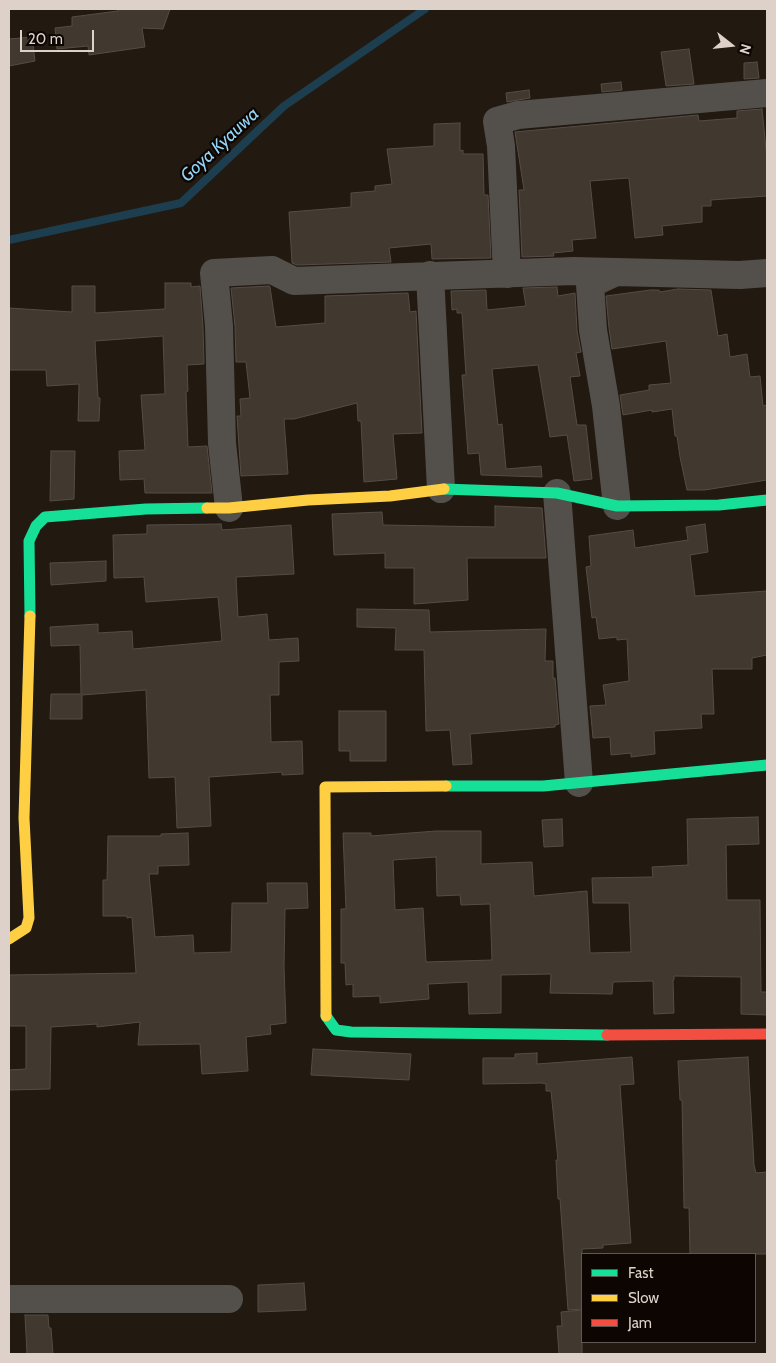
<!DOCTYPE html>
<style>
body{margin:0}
#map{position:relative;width:776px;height:1363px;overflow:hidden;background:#221911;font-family:Cabin,sans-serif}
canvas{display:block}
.frame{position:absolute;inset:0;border:10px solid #ddd1c9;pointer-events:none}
.legend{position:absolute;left:581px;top:1253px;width:175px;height:90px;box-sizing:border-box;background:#0c0502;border:1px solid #605752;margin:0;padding:6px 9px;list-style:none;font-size:15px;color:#ddd1c9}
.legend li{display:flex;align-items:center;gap:10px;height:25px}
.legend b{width:25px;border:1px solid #605752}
.north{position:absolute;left:706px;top:20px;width:50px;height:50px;-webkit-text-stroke:4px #0c0502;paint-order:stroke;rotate:106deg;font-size:14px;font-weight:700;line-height:20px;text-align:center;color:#ddd1c9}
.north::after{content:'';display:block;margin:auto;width:18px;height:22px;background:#ddd1c9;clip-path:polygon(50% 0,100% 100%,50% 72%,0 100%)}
.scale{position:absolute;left:20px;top:30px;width:74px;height:22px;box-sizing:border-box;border:2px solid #ddd1c9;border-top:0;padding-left:6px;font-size:15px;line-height:18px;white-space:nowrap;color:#ddd1c9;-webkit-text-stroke:4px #0c0502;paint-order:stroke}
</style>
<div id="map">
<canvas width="776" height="1363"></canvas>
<div class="frame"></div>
<ul class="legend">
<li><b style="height:6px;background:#16e098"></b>Fast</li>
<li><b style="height:6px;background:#ffcf43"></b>Slow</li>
<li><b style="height:6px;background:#f24e42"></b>Jam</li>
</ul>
<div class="north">N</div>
<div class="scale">20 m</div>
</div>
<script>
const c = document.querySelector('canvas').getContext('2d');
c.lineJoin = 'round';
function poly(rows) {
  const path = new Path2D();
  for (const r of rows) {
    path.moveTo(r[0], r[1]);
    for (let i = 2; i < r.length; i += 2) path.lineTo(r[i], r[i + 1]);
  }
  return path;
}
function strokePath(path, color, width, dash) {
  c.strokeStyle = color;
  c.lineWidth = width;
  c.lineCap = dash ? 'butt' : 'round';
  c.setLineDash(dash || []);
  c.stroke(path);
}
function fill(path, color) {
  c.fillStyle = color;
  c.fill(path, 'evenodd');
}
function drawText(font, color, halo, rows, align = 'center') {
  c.font = font + ' Cabin,sans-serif';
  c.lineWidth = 4.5;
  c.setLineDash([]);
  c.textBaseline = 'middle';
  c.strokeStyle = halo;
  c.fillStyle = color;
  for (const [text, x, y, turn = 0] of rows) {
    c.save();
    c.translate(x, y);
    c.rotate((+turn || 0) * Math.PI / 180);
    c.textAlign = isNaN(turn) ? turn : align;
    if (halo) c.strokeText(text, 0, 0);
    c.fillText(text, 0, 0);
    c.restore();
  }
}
const stream = poly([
 [9,240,181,203,284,106,425,9]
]);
const building = poly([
 [118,9,170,9,163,29,142,28,145,47,89,55,88,46,57,49,55,28,72,26,72,17,118,11,118,9],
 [32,37,35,61,9,66,9,39,32,37],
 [689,49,694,84,666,86,661,52,689,49],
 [757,62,759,78,744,79,744,63,757,62],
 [621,82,622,90,602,92,601,84,621,82],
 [529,90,530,98,507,102,506,93,529,90],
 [762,109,767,159,767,196,711,200,711,206,702,206,702,222,662,226,663,235,635,238,629,179,628,178,590,181,596,238,572,240,573,251,553,253,554,256,522,257,519,190,524,190,515,132,698,115,699,121,737,118,737,111,762,109],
 [460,123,460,151,463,150,463,154,483,154,484,195,488,195,491,258,432,259,431,244,389,248,391,262,297,265,292,263,289,212,351,207,351,193,375,191,375,186,392,184,387,149,434,146,434,124,460,123],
 [165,283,191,283,191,287,200,286,203,327,204,364,187,365,188,391,186,392,188,447,207,446,212,493,145,493,144,479,120,480,119,451,145,450,141,395,165,394,163,336,95,341,98,398,100,398,99,421,78,421,79,384,47,386,46,370,9,370,9,308,72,312,72,286,95,286,95,313,165,309,165,283],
 [269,286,270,287,276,327,325,323,325,296,408,293,410,312,416,311,422,433,393,434,397,479,364,482,361,421,358,421,357,403,294,419,284,419,288,474,241,476,237,416,241,416,240,399,250,398,246,362,236,362,235,326,231,288,269,286],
 [557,287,558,296,575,293,577,331,581,352,576,353,580,376,570,377,577,425,586,425,592,479,574,481,567,435,550,437,538,365,492,369,498,425,502,424,506,469,541,466,542,477,481,475,479,453,468,454,462,375,466,375,462,313,457,313,457,309,452,310,451,291,486,290,487,310,526,306,523,288,557,287],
 [678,289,711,290,718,336,727,334,730,357,747,354,750,377,760,376,763,406,767,405,767,480,705,490,687,490,680,457,677,436,675,436,672,409,652,412,652,410,623,415,620,395,649,390,649,385,671,383,666,341,612,349,609,328,606,296,650,290,659,290,660,292,678,289],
 [51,451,75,451,74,499,50,501,51,451],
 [495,506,542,508,546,558,467,558,468,600,414,604,414,568,385,568,385,553,334,555,332,514,382,512,383,525,495,527,495,506],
 [221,524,222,530,291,525,294,574,236,577,238,617,267,614,269,640,298,638,299,661,279,662,279,695,270,695,271,742,302,741,303,774,282,775,282,772,209,777,211,826,177,828,175,777,149,778,146,690,82,695,82,719,50,719,51,694,81,694,80,645,51,646,50,627,98,624,98,633,132,631,133,649,222,641,218,597,146,602,144,577,114,578,113,535,147,534,147,525,221,524],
 [705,524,708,552,690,555,695,596,767,591,767,655,752,658,752,669,712,669,714,714,701,714,702,728,654,731,655,754,631,757,631,753,611,755,610,737,593,738,590,706,606,705,603,685,629,681,627,639,617,640,617,637,599,639,596,617,592,618,586,567,591,566,589,536,633,530,635,548,688,540,686,527,705,524],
 [106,561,106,581,51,585,50,563,106,561],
 [357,609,429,610,430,632,546,629,545,661,553,661,553,678,555,678,559,724,555,725,555,727,470,734,472,764,453,765,450,730,426,731,424,650,395,650,396,628,357,627,357,609],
 [339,711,386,711,386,761,350,761,350,751,339,751,339,711],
 [758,817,759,844,726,845,727,900,760,900,761,992,767,992,767,1015,741,1014,741,977,674,976,674,980,673,980,674,1013,654,1014,653,981,613,982,612,994,550,993,551,974,501,975,501,1013,469,1014,468,982,428,984,429,999,380,1003,380,996,353,997,353,984,346,985,345,963,341,963,341,909,346,909,343,833,371,833,371,836,436,831,481,831,481,864,532,862,534,896,587,891,590,953,631,952,629,903,593,903,592,878,653,877,652,867,688,865,687,819,758,817],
 [436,857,437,896,460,895,461,905,490,904,492,960,426,962,423,908,395,910,393,860,436,857],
 [562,819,563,846,544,847,542,820,562,819],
 [188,833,189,865,158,866,158,874,149,874,155,937,193,935,194,953,231,952,232,903,268,903,267,883,307,883,308,908,285,909,284,967,286,1023,270,1025,271,1034,246,1037,248,1071,202,1074,200,1044,138,1045,140,1022,97,1027,97,1024,51,1027,50,1089,9,1090,9,1070,26,1069,26,1026,9,1026,9,975,136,973,132,917,127,918,127,916,103,916,103,880,107,880,108,836,161,836,161,834,188,833],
 [313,1049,411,1054,409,1080,311,1075,313,1049],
 [537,1053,537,1064,632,1057,634,1084,620,1085,631,1243,603,1245,603,1248,582,1249,582,1309,568,1310,560,1199,558,1199,556,1160,558,1160,551,1091,546,1091,546,1084,542,1083,483,1084,483,1058,515,1058,515,1054,537,1053],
 [748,1057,754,1165,756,1173,767,1172,767,1254,690,1254,689,1208,684,1208,682,1100,680,1100,678,1061,748,1057],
 [304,1283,306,1310,258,1312,258,1285,304,1283],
 [582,1310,582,1354,559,1354,557,1326,562,1326,561,1312,582,1310],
 [25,1315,48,1315,49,1328,51,1328,53,1354,27,1354,25,1315]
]);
const street = poly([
 [616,272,590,284,593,330,606,406,617,506],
 [507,274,501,146,497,121,518,115,767,93],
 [430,275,441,489],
 [557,493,579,783],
 [229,508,222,443,219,326,214,273,272,270,294,281,574,271,740,275,767,273],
 [9,1299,229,1299]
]);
const fast = poly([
 [444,489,557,493,617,506,719,505,767,500],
 [30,616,29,541,36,526,45,517,146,509,207,508],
 [446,786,543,786,767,765],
 [326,1016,336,1030,351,1032,607,1035]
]);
const slow = poly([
 [207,508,229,508,308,500,390,496,444,489],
 [9,939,26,928,29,918,24,818,30,616],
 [326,1016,325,787,446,786]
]);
const jam = poly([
 [607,1035,767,1034]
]);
const waterNames = [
 ["Goya Kyauwa",220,145,-43]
];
strokePath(stream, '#1c3e4e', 8);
fill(building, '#413830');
strokePath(building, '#554d46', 1);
strokePath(street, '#53504c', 28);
strokePath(fast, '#16e098', 11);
strokePath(slow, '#ffcf43', 11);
strokePath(jam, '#f24e42', 11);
drawText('italic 18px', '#92d5f8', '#0c0502', waterNames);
</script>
